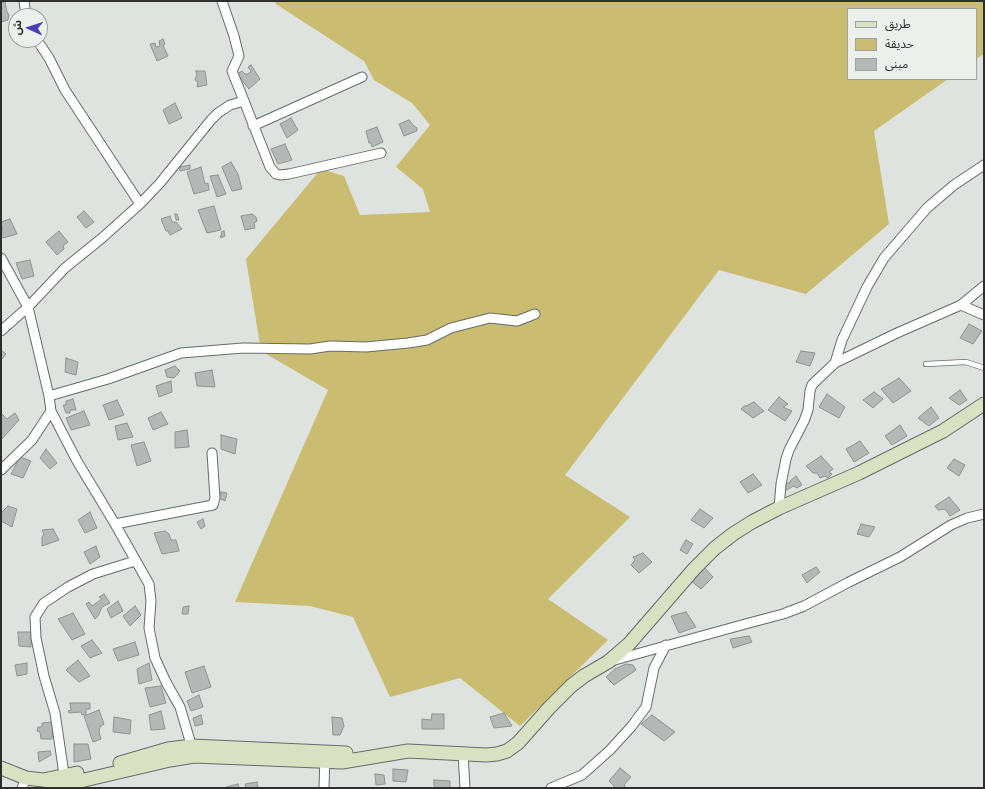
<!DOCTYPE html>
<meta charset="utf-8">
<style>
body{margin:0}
#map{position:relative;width:985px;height:789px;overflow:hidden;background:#dfe3df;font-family:"Public Sans","Noto Sans Arabic",sans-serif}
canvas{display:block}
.frame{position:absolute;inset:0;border:2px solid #2d2e2d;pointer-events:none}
.legend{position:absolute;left:847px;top:8px;width:130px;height:72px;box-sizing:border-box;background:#ecf0ed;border:1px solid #a0a2a0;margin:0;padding:5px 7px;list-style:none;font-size:12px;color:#2d2e2d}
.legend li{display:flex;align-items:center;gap:8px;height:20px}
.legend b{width:20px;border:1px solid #a0a2a0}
.north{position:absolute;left:8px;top:8px;width:40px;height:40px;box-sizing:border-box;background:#ecf0ed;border:1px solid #a0a2a0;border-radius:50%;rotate:273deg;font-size:11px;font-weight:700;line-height:16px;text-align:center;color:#2d2e2d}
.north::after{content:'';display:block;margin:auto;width:14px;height:18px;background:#493eb5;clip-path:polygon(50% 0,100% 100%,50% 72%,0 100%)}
</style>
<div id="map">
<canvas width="985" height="789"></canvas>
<div class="frame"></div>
<ul class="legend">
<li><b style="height:5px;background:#d8e2c3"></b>طريق</li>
<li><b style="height:11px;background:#cabc70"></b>حديقة</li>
<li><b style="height:11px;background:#b4b9b8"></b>مبنى</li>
</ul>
<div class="north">ش</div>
</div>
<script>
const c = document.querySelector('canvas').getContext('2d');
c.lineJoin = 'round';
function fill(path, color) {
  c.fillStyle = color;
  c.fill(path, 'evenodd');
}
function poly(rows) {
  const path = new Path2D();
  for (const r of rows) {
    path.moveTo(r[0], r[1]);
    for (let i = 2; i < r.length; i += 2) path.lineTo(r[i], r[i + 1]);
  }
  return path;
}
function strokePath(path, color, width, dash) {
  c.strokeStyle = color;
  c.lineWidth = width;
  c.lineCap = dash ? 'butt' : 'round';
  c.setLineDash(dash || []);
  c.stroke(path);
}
const green = poly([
 [274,1,984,1,984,54,976,59,976,9,848,9,848,79,948,79,874,131,889,224,806,294,719,270,565,475,630,517,548,599,608,640,520,726,460,678,390,697,353,617,310,606,235,602,328,390,261,351,246,259,321,169,344,176,360,215,430,212,423,189,396,167,430,125,412,103,374,80,364,61,276,4]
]);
const building = poly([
 [5,2,7,12,9,15,8,20,1,22,1,3,5,2],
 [163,39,165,44,163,45,168,56,157,61,150,44,155,43,156,47,160,46,159,41,163,39],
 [251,65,260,79,249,89,237,74,242,71,245,74,248,74,251,71,248,67,251,65],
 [196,71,205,71,207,85,197,87,198,82,195,80,196,77,197,75,196,71],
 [175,103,182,118,169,124,163,110,175,103],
 [291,118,298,130,287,138,280,124,291,118],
 [409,120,414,126,417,128,417,131,404,136,399,124,409,120],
 [377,127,383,142,372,147,371,143,369,143,366,131,377,127],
 [285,144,292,160,278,164,271,149,285,144],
 [231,162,238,174,242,189,232,191,222,167,231,162],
 [190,165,190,169,180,171,180,167,190,165],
 [201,167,205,184,208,183,209,190,194,194,187,172,201,167],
 [218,175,226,194,217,197,210,176,218,175],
 [214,206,221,230,207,233,198,210,214,206],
 [84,211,94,222,86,228,77,217,84,211],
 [175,214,177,214,179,220,176,220,175,214],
 [252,214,256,217,257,221,254,223,255,228,245,230,241,216,252,214],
 [170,216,172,222,176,222,182,229,170,235,168,231,166,231,161,219,170,216],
 [10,219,17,234,3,238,1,235,2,229,1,222,10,219],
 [59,231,68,242,63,246,64,249,57,255,46,242,59,231],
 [224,231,225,236,221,238,220,236,222,236,221,232,224,231],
 [30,260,34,276,22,279,16,263,30,260],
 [969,324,982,331,973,344,960,338,969,324],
 [1,350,6,354,2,359,1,358,1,350],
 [801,351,815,353,810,366,796,362,801,351],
 [66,358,78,362,76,375,65,372,66,358],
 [175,366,180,371,174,378,167,377,165,370,175,366],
 [212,370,215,387,197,386,195,373,212,370],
 [899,378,911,391,893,403,881,389,899,378],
 [171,381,172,392,159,397,156,386,171,381],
 [960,390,967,400,959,405,949,398,960,390],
 [874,392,883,399,873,408,863,400,874,392],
 [827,394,845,407,839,418,819,407,827,394],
 [779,397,788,404,783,407,792,411,785,421,768,410,779,397],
 [73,399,76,410,70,410,70,413,66,413,63,405,66,405,66,401,73,399],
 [117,400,124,415,109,420,103,405,117,400],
 [754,402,764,411,753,418,741,409,744,406,746,406,754,402],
 [931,407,939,418,929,426,918,418,931,407],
 [84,411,90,425,71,430,66,418,84,411],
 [161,412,168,424,153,430,148,418,161,412],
 [1,413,7,419,15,413,19,420,1,440,1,413],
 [127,423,133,437,118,440,115,426,127,423],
 [900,425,907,436,892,445,885,436,900,425],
 [187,430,189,447,175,448,175,432,187,430],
 [221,435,237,439,235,454,221,449,221,435],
 [860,441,869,453,854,462,846,449,860,441],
 [144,442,151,461,137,466,131,445,144,442],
 [46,449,57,463,50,469,40,458,46,449],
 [821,456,833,469,829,472,832,474,828,478,825,476,820,478,817,473,813,473,806,466,821,456],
 [20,457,31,461,23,478,11,474,20,457],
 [954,459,965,465,959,476,947,468,954,459],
 [753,474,762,485,748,493,740,482,753,474],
 [796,476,802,485,797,488,793,486,787,490,783,487,784,483,790,483,790,481,796,476],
 [221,492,227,493,225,501,219,498,221,492],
 [949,497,960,510,950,516,945,509,938,510,935,506,949,497],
 [8,506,17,509,12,527,1,521,1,513,8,506],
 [700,509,713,518,704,528,691,520,700,509],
 [90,512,97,528,85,533,78,520,90,512],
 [203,519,205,526,201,529,197,522,203,519],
 [861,524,875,527,869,537,857,534,861,524],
 [53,529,59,540,42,546,42,537,44,534,42,530,53,529],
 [165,531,169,534,171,540,176,540,179,551,162,554,154,533,165,531],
 [686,540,693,544,687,554,680,550,686,540],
 [96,546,100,557,90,564,84,552,96,546],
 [643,553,652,562,639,573,631,565,635,560,633,557,643,553],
 [704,567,713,577,701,589,691,581,704,567],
 [816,567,820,572,807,583,802,575,816,567],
 [104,594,110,603,102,607,98,616,95,619,86,604,89,602,92,606,102,599,99,597,104,594],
 [118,601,123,611,111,618,107,609,118,601],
 [135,606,141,615,130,626,123,616,135,606],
 [189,606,188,614,182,614,183,607,189,606],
 [686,612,696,627,679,633,671,616,686,612],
 [73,613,85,634,72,640,58,619,73,613],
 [18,632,31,632,31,647,19,646,18,632],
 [749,636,752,642,733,648,730,639,749,636],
 [92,640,102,653,90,658,81,646,92,640],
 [135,642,139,655,118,661,113,649,135,642],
 [78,660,90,676,79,682,66,670,78,660],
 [27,663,27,674,17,676,15,665,27,663],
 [149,663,152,680,139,684,137,669,149,663],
 [626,664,633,665,636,670,614,685,606,677,615,669,626,664],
 [204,666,211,687,192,693,185,672,204,666],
 [161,686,166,703,150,707,145,688,161,686],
 [199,695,203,707,191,711,187,701,199,695],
 [70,703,90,703,90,709,86,709,86,714,82,715,81,712,69,713,68,711,71,710,70,703],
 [99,710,104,724,100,727,99,732,101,739,93,742,84,716,99,710],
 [161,711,165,729,151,730,149,715,161,711],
 [504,713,512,726,494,728,490,717,504,713],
 [432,714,444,714,444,729,422,729,422,719,431,720,432,714],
 [201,715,203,724,195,726,193,718,201,715],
 [652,715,675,732,664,741,641,724,652,715],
 [114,717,131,720,130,734,113,732,114,717],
 [332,717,342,718,344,726,340,735,333,735,332,717],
 [53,722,52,739,41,739,40,732,37,731,38,727,42,727,42,723,53,722],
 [74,744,88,744,91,759,74,762,74,744],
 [50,751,51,755,39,762,38,752,50,751],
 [620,768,631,777,624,785,626,788,616,788,609,781,620,768],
 [393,769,408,770,406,782,393,781,393,769],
 [375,774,384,775,385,784,376,785,375,774],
 [434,780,450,781,450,788,436,788,434,786,434,780],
 [257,782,258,788,246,788,245,784,257,782],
 [238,784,239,788,226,788,226,787,238,784]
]);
const lane = poly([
 [926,364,966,362,984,368]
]);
const street = poly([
 [24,1,26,16],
 [222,1,234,36,239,56,232,71,244,101],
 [37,40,49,58,65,90,140,204],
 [253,126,362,77],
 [1,258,28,307,49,396,51,411,77,461,115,524,149,584,151,601,149,628,155,658,166,682,180,707,193,751],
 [961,305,984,315],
 [1,331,28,307,65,268,102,238,140,204,160,183,211,120,218,113,230,105,244,101,270,167,276,174,280,175,289,174,381,153],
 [835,363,842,340,867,287,884,258,927,208,954,185,984,165],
 [49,396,108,379,181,353,243,348,310,349,330,346,366,347,408,343,427,340,451,328,490,318,517,321,535,314],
 [1,470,32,440,51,411],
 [779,508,781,484,786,459,789,450,804,421,808,410,810,391,812,385,817,380,835,363,897,333,961,305,984,286],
 [115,524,213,505,215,498,212,453],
 [611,661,749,623,783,614,804,606,849,582,900,557,951,525,967,518,984,514],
 [463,753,465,788],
 [65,781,55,713,44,676,36,638,35,617,44,603,68,587,93,574,135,561],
 [22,788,26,778],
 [324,788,325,755],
 [551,788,582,775,610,750,631,727,646,707,654,668,666,645]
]);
const secondary = poly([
 [120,763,168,749,192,746,346,753],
 [1,768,26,778,43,780,77,773],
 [50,788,170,760,194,756,342,762,408,751,486,755,497,754,507,751,518,743,549,708,571,686,584,676,608,662,629,644,694,569,715,548,733,534,752,522,779,508,859,473,943,431,984,404]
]);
fill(green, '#cabc70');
fill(building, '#b4b9b8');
strokePath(building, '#8e9392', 1);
strokePath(lane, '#676b68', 6);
strokePath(street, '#676b68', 11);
strokePath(secondary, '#676b68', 15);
strokePath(lane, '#fff', 4.5);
strokePath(street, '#fff', 9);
strokePath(secondary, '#d8e2c3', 13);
</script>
